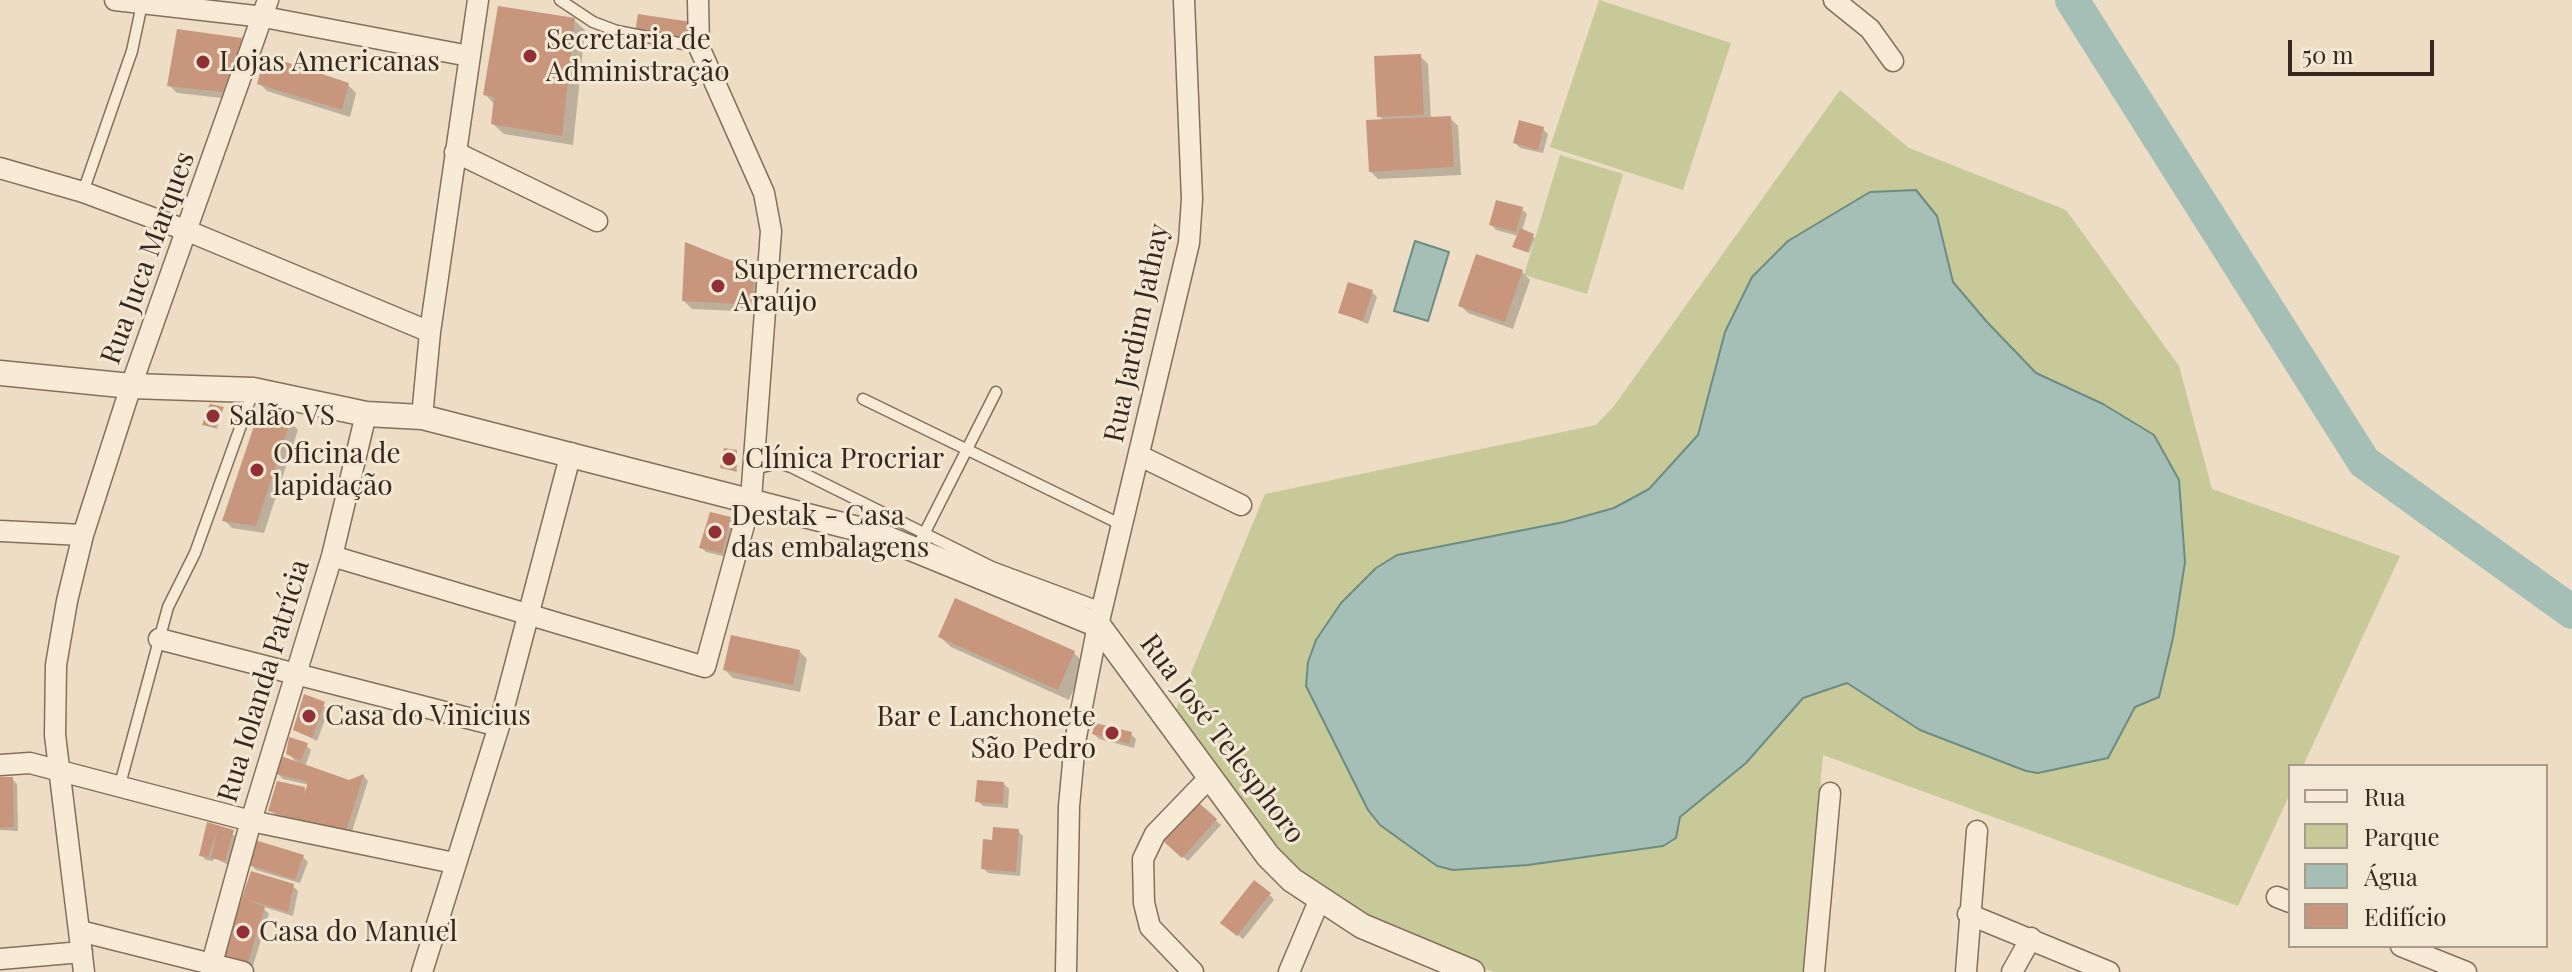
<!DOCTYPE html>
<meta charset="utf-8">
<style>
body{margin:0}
#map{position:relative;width:2572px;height:972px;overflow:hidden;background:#ecddc4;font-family:"Playfair Display",serif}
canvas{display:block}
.legend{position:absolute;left:2288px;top:764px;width:260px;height:184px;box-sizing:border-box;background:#f3e8d3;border:2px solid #a79b8b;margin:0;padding:10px 14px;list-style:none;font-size:24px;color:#36281f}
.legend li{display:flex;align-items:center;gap:16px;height:40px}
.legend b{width:40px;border:2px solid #a79b8b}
.scale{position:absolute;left:2288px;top:40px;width:146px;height:36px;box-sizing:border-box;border:4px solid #36281f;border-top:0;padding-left:10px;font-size:24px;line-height:28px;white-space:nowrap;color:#36281f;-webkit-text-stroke:6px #f3e8d3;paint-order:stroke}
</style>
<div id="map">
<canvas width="2572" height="972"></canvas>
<ul class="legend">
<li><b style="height:10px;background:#f7ebd7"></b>Rua</li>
<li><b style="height:22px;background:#c7c998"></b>Parque</li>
<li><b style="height:22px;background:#a6bfb6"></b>Água</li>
<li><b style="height:22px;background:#c8967c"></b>Edifício</li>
</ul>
<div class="scale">50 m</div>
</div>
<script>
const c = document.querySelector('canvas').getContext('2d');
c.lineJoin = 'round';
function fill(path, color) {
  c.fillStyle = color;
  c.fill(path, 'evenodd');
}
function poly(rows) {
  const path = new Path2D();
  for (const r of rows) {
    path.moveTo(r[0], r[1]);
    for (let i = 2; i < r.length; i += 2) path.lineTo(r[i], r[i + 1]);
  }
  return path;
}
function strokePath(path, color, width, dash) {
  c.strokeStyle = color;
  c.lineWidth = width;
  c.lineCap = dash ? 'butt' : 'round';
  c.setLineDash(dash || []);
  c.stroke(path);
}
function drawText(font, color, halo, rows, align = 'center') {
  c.font = font + ' "Playfair Display",serif';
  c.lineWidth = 6;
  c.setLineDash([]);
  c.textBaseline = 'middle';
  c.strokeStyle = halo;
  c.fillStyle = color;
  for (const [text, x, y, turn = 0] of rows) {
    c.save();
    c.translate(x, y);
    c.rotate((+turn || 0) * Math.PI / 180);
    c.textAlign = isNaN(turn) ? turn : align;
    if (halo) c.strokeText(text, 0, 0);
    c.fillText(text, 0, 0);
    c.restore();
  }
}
const green = poly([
 [1599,0,1731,43,1683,190,1550,147],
 [1840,90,1909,148,2066,210,2179,366,2212,489,2400,556,2303,766,2290,766,2290,794,2238,906,1823,755,1803,972,1493,972,1358,919,1275,857,1174,714,1265,494,1596,425,1614,406],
 [1560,155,1623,174,1587,294,1524,275]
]);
const water = poly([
 [1916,190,1937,216,1953,282,1987,322,2036,373,2103,404,2154,435,2179,480,2185,562,2173,638,2159,697,2135,707,2108,758,2038,773,2026,771,1920,730,1847,683,1803,698,1746,763,1680,817,1676,838,1663,846,1528,865,1453,870,1437,866,1380,825,1368,810,1306,686,1308,662,1316,640,1341,603,1376,568,1397,555,1564,522,1614,508,1649,489,1698,435,1725,332,1752,277,1788,241,1870,192,1916,190],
 [1415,241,1449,252,1428,321,1394,311,1415,241]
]);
const shadow = poly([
 [574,20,585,30,573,145,504,134,493,124,495,105,485,94],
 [241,39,249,47,231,99,177,93,169,85],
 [1420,56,1428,64,1431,119,1450,118,1458,126,1461,175,1378,179,1370,171,1384,121,1379,116],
 [259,83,348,85,356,93,350,117,267,91],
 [1543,129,1548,134,1543,153,1520,148,1515,143],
 [1522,209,1527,214,1522,231,1535,238,1529,253,1517,248,1519,236,1496,230,1491,224],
 [754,272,762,280,760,312,692,309,684,301],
 [1522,272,1530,280,1513,329,1468,313,1460,305],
 [1372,292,1377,297,1368,324,1340,312],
 [223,408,217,429,204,424],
 [290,422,298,430,264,533,232,528,224,520],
 [736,452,737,472,725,469,723,467],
 [730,519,735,524,727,557,706,552,701,547],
 [956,601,1074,653,1085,664,1069,700,951,647,940,637],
 [799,651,807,659,800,692,733,678,725,670],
 [305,697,329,709,317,741,296,730],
 [1094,734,1131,734,1136,739,1134,748,1099,739],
 [306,745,311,750,305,767,349,782,364,776,368,781,350,838,276,815,270,810,278,784,308,790,309,785,283,779,278,774,299,765,288,753],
 [0,779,12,779,17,784,18,831,0,830],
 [1004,784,1009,789,1008,808,983,806,978,801],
 [1199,805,1221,825,1188,861,1166,841],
 [209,825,238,837,229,865,214,858,213,861,206,860,201,855],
 [1018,831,1023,836,1020,876,988,873,983,868,994,842],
 [303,857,308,862,300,883,256,870,251,865],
 [252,873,293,886,298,891,293,916,261,906,269,914,252,969,230,961],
 [1270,895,1274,900,1243,939,1228,927]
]);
const river = poly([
 [2072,0,2364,462,2572,612]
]);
const building = poly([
 [498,6,575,18,562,136,491,124,494,97,483,95],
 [638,14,691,22,687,42,635,32],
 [177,29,242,38,223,92,167,86],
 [1421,54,1424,115,1377,117,1374,56],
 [265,55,349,83,342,110,257,84],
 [1451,116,1454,167,1369,172,1366,120],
 [1519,120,1544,127,1538,150,1513,143],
 [1496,200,1523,207,1516,232,1489,225],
 [1520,228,1534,234,1527,252,1512,247],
 [685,242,755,270,752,305,682,301],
 [1476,254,1523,270,1505,322,1458,306],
 [1348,282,1373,290,1363,321,1338,313],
 [210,404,224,407,215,428,202,425],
 [259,411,291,420,256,526,222,521],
 [724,448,737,450,736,471,720,468],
 [710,512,731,517,722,553,699,548],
 [955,598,1075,651,1058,690,938,637],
 [731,635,800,650,793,685,723,670],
 [304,694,325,702,312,738,293,730],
 [1095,723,1132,732,1129,744,1092,734],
 [289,737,308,743,301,761,286,754],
 [281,756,349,780,364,774,345,834,268,811,277,781,305,787,304,796,308,782,276,774],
 [0,777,13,777,14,827,0,828],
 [977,780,1004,782,1003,804,975,802],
 [1198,802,1217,819,1182,858,1163,841],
 [207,822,234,830,225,861,211,858,217,831,208,857,199,856],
 [993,827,1019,829,1016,872,981,869,983,839,992,840],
 [255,840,304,855,295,880,249,865],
 [251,871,294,884,288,912,248,900,265,907,247,965,222,957],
 [1254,880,1271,893,1237,936,1220,923]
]);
const service = poly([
 [560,0,593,22,617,31,699,47],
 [83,192,132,51,142,4],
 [863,399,1122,525],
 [755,469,778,463,791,467,992,567,1102,608],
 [921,540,996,392],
 [119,788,168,607,195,553,253,392]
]);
const minor = poly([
 [115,0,264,17,469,56],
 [1834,0,1870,29,1893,61],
 [455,152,597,221],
 [0,168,83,192,188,231,430,332],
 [422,417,430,332,478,0],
 [1140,456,1241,505],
 [0,531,83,535],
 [332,556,705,667,751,499,771,231,764,193,699,47,698,0],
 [159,639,499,726],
 [0,765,30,763,251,821,454,863],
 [2277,897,2290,902],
 [1968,914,2109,972],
 [80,931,243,972],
 [2401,946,2466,972],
 [0,959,82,952],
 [212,963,251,821,332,556,366,414],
 [84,972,55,735,56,665,67,601,83,535,131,386,268,0],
 [422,972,499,726,571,453],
 [1066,972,1069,806,1075,742,1098,625,1189,243,1192,199,1184,0],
 [1193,972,1150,927,1144,903,1143,859,1155,834,1211,776],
 [1289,972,1319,901],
 [1814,972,1830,793],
 [1966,972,1977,831],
 [2012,972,2031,938]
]);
const tertiary = poly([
 [0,373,131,386,253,390,366,414,422,417,874,533,1098,625,1268,856,1292,880,1362,926,1472,972]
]);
const markers = [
 [530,56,8,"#912f36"],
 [203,62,8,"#912f36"],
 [718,286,8,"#912f36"],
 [213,416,8,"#912f36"],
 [729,459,8,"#912f36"],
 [257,470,8,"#912f36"],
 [715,532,8,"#912f36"],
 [309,716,8,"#912f36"],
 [1112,733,8,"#912f36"],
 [243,932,8,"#912f36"]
];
const poiNames = [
 ["Secretaria de",546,40],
 ["Administração",546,72],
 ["Lojas Americanas",219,62],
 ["Supermercado",734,270],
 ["Araújo",734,302],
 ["Salão VS",229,416],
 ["Oficina de",273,454],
 ["lapidação",273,486],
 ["Clínica Procriar",745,459],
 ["Destak - Casa",731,516],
 ["das embalagens",731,548],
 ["Casa do Vinicius",325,716],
 ["Bar e Lanchonete",1096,717,"right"],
 ["São Pedro",1096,749,"right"],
 ["Casa do Manuel",259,932]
];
const streetNames = [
 ["Rua Juca Marques",148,258,-70],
 ["Rua Jardim Jathay",1137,333,-78],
 ["Rua Iolanda Patrícia",264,681,-73],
 ["Rua José Telesphoro",1222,739,53]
];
fill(green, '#c7c998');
fill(water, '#a6bfb6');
strokePath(water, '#6d8c83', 2);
fill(shadow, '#0003');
strokePath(river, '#a6bfb6', 34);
fill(building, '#c8967c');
strokePath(service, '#856f5b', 13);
strokePath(minor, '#856f5b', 23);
strokePath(tertiary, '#856f5b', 27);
strokePath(service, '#f7ebd7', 10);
strokePath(minor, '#f7ebd7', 20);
strokePath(tertiary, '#f7ebd7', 24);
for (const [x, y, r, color] of markers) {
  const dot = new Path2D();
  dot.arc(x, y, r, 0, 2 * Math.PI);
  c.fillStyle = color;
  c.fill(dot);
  strokePath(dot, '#f3e8d3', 3);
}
drawText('28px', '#36281f', '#f3e8d3', poiNames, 'left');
drawText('28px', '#36281f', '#f3e8d3', streetNames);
</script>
